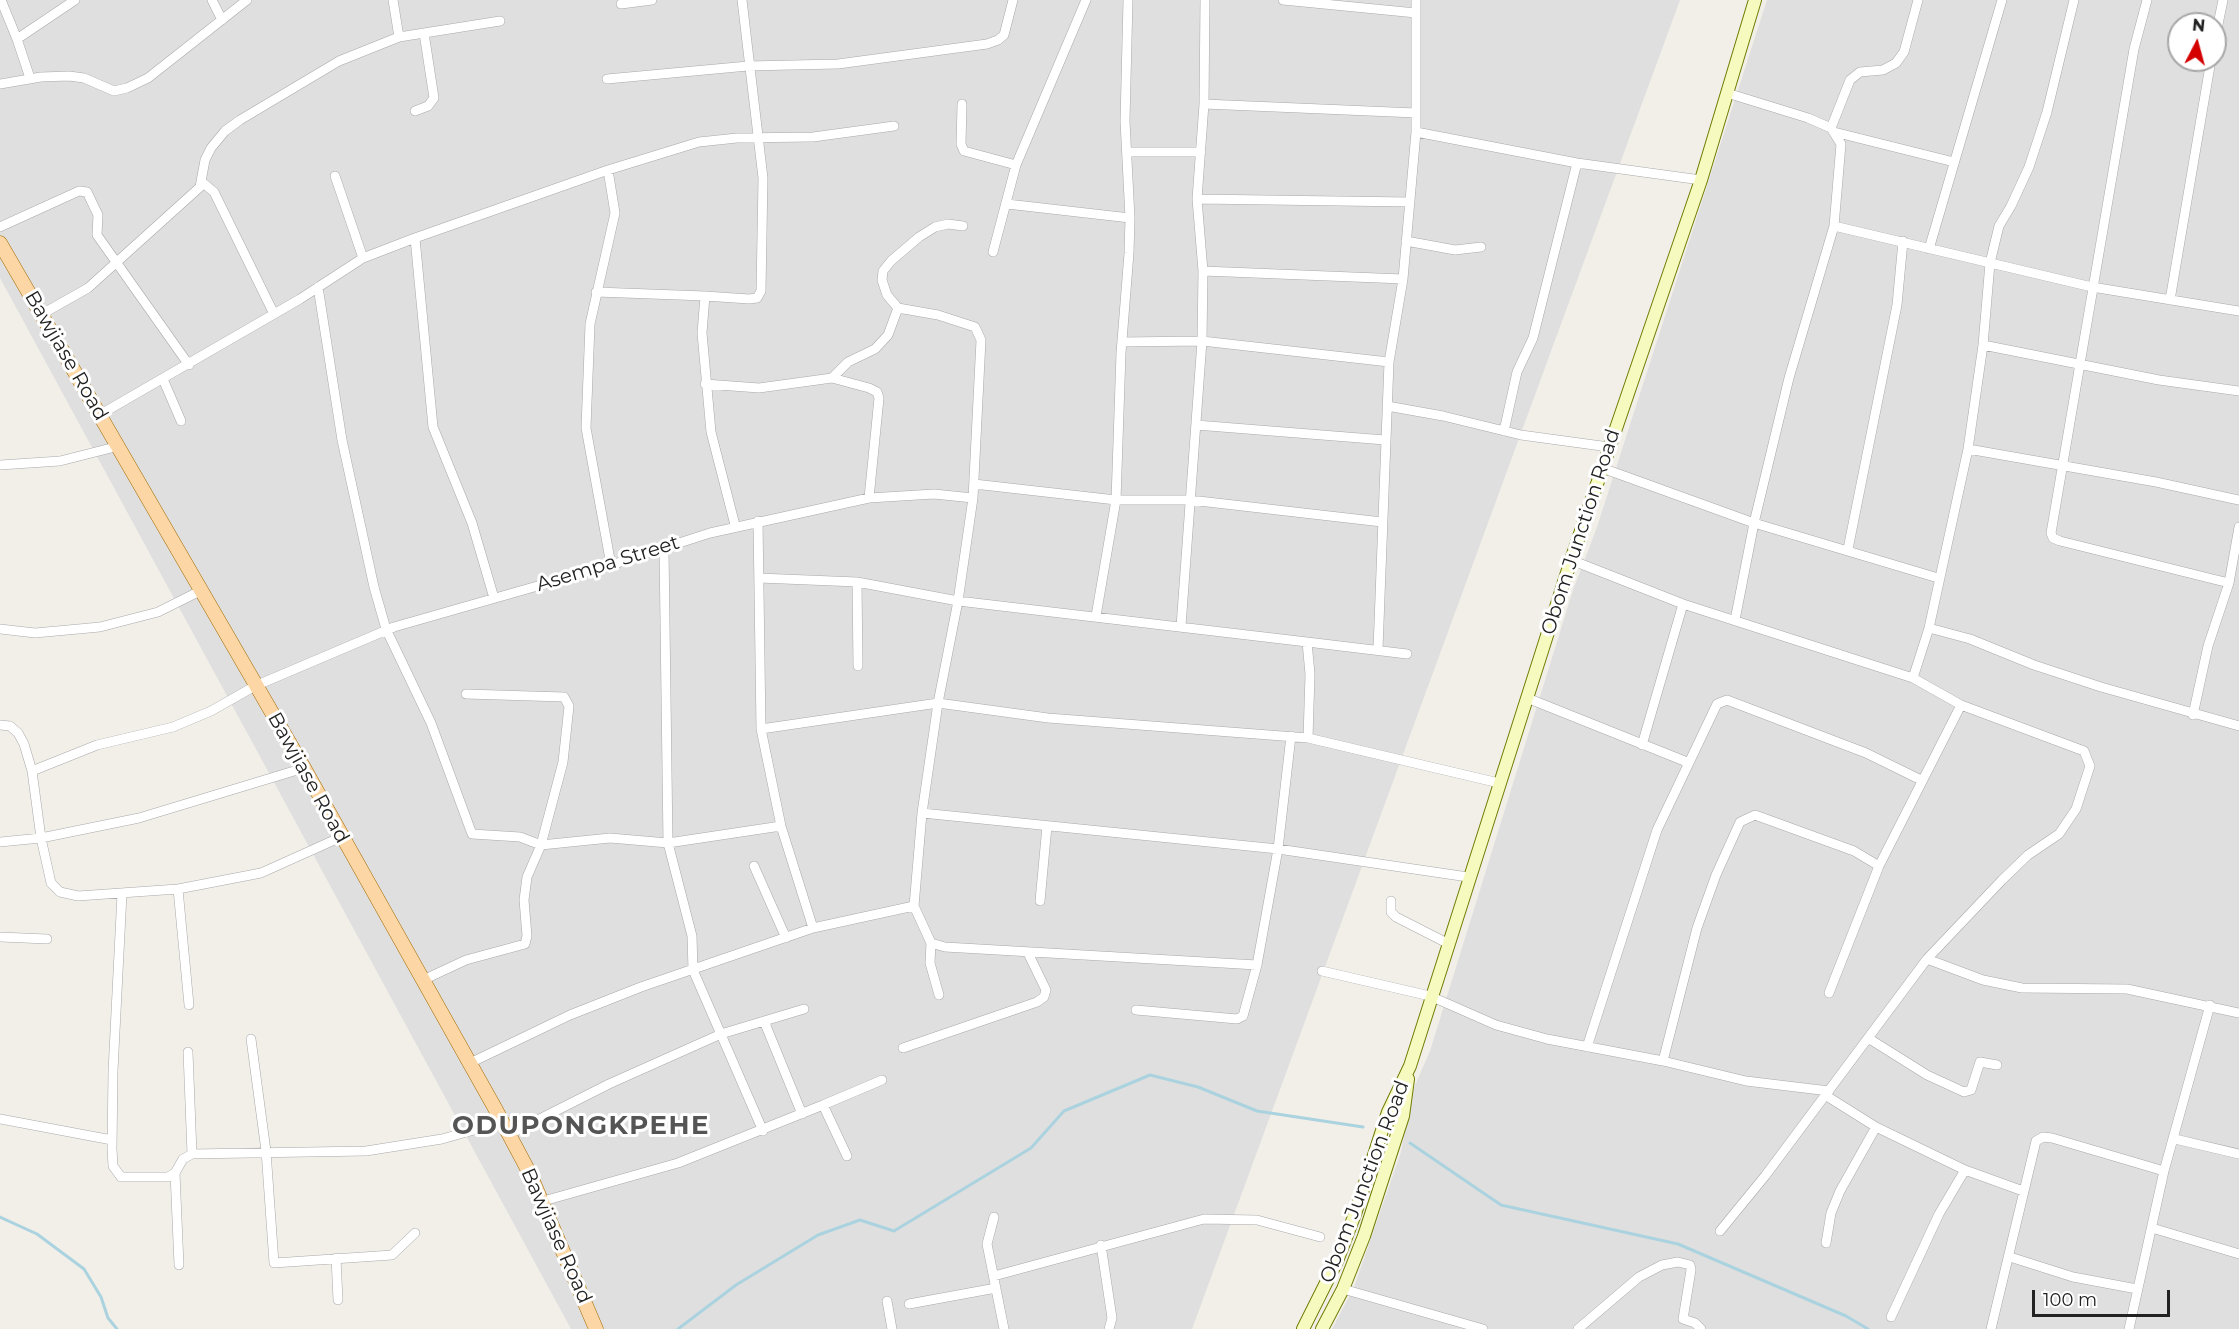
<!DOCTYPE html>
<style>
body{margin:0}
#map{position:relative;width:2239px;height:1329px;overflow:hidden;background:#f2efe9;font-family:Montserrat,sans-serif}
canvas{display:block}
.north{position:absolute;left:2167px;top:12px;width:60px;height:60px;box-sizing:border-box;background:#fff;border:2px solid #a7a7a7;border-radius:50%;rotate:6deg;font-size:16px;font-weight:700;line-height:24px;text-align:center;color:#222}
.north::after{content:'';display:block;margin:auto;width:21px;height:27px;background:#d40000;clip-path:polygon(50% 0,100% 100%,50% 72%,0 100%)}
.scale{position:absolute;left:2032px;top:1290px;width:138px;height:27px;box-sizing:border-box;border:3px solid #222;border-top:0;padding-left:8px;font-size:18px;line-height:21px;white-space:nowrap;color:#222;-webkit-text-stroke:4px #fff;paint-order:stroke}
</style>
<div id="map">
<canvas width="2239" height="1329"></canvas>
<div class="north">N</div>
<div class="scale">100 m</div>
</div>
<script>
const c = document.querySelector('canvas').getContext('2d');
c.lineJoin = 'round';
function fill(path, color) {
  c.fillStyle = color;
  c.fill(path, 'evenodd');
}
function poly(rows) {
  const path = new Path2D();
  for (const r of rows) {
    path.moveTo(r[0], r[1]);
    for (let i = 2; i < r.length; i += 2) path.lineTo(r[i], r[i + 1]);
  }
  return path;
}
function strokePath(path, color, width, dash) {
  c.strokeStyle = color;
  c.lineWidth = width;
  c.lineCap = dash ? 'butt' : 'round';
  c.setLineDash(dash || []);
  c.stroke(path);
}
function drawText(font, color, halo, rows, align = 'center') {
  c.font = font + ' Montserrat,sans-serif';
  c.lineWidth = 6;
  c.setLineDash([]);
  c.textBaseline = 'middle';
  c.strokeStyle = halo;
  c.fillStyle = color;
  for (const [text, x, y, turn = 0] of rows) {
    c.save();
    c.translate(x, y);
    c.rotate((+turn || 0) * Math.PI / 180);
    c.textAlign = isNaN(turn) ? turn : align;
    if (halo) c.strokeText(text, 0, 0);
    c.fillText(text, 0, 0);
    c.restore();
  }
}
const residential = poly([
 [0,0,1680,0,1192,1329,571,1329,0,278],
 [1767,0,2239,0,2239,1329,1332,1329,1354,1287,1401,1152,1413,1090,1430,1051,1573,590,1596,530],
 [2179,24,2215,24,2215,60,2179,60]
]);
const stream = poly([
 [1410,1143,1501,1205,1678,1244,1846,1316,1868,1329],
 [0,1217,37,1234,84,1269,101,1297,108,1318,117,1329],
 [678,1329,736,1285,818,1235,860,1220,894,1231,1031,1148,1064,1111,1150,1075,1198,1087,1257,1111,1363,1127]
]);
const minor = poly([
 [1,0,17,39],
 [212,0,222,20],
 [393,0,399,37],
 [1283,0,1416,13],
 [2147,0,2134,49,2051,533,2053,538,2060,541,2229,583],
 [621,4,652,0],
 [2215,39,2223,0],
 [30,78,17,39,75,0],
 [607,79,748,66,838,64,987,44,998,40,1004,35,1013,0],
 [0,84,41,77,69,76,84,78,114,91,127,88,148,78,247,0],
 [1727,93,1808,118,1831,128,1841,144,1834,226,1789,378,1754,523,1735,620],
 [962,104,961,144,964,151,1016,165],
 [1204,104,1416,113],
 [415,111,428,106,434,98,424,33],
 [1831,128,1850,80,1860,72,1883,70,1896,63,1904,52,1918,0],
 [1416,132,1577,163,1701,180],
 [1834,132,1954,162],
 [1128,152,1201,152],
 [608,170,615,213,590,324,586,428,611,565],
 [335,176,363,258],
 [202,182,214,192,274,314],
 [1197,199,1410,202],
 [1007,204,1130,218],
 [963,226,948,224,935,227,919,237,891,261,883,271,882,280,887,295,898,308,938,315,975,327,981,340,973,498,958,601,938,703,922,813,914,906,931,943,945,947,1257,965],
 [1834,226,2092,287,2239,311],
 [0,227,79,191,87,192,98,215,97,235,189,365],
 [415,238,433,427,472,523,494,598],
 [1406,241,1455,250,1481,247],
 [1929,249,2002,0],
 [993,252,1016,165,1086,0],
 [1203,271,1403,279],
 [318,287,342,440,374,587,386,629,431,723,472,834,520,837,541,845,610,838,668,843,781,826],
 [596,292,705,296],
 [2170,300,2211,60],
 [42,314,88,288,200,187,205,160,211,148,225,131,240,120,339,61,399,37,500,21],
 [1122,342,1202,341,1389,362],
 [1983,345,2159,380,2239,391],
 [832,378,869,388,877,392,879,398,869,498],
 [163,379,181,421],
 [705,384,759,388,832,378,848,362,875,349,888,335,898,308],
 [1387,406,1443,416,1521,435,1609,447],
 [101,414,300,299,363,258,415,238,608,170,699,142,737,138,813,137,894,126],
 [1196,425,1385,440],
 [1504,431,1517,372,1533,338,1577,163],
 [1968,449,2156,482,2239,500],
 [0,465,60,461,119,446],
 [1602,468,1754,523,1938,578],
 [974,484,1116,500,1190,500,1382,522],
 [758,521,761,729,781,826,813,928],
 [735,525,711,432,702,333,705,296,749,299,757,298,761,291,763,178,742,0],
 [664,549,668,843,692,936,693,970,763,1131],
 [1848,549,1897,305,1903,241],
 [1571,560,1683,604,1913,678,1961,705,2084,751,2090,766,2076,809,2059,834,2028,855,2002,880,1927,959,1765,1176,1720,1231],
 [759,578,857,582,958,601,1307,642,1310,674,1308,738],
 [857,582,858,666],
 [1096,616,1116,500,1121,353,1129,253,1130,218,1125,121,1128,0],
 [1181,626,1202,341,1203,271,1197,199,1204,104,1205,0],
 [1929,628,1970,639,2034,665,2101,687,2239,726],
 [0,629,35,633,100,627,158,612,200,591],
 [1307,642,1407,654],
 [1378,649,1389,362,1403,279,1416,132,1416,0],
 [1913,678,1929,628,1968,449,1983,345,1990,263,1999,226,2011,206,2029,167,2047,112,2074,0],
 [1527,698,1687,762],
 [2193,715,2208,646,2229,583,2239,527],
 [0,725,10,726,18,733,24,744,32,771,41,838,51,883,60,892,78,896,178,889,261,873,341,837],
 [761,729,938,703,1048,718,1308,738,1499,783],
 [1642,745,1683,604],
 [32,771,97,745,173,727,211,711,255,686,394,627,611,565,710,533,869,498,934,494,973,498],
 [922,813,1278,849,1468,877],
 [0,842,41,838,139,818,304,768],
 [754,866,786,938],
 [178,889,189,1005],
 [122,894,113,1071,112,1149,113,1166,121,1177,168,1177,175,1173,183,1159,192,1154,366,1151,442,1139,502,1122],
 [1040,901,1047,826],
 [1391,901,1391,912,1396,917,1447,943],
 [0,937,47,939],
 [931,943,930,963,939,995],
 [1927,959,1983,980,2022,988,2127,989,2239,1013],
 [1322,971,1430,996,1496,1025,1547,1039,1663,1061,1746,1081,1829,1091],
 [423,980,466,960,525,944,527,936,524,900,527,877,541,845,563,762,569,706,564,697,466,694],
 [1829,993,1879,866,1961,705],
 [1136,1010,1237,1019,1243,1016,1257,965,1278,849,1291,736],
 [764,1021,802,1114],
 [1868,1038,1927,1075,1964,1092,1971,1090,1980,1062,1997,1065],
 [251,1039,266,1151,274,1263,392,1255,415,1233],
 [1587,1047,1657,830,1717,704,1727,700,1866,753,1921,780],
 [903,1048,1037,1002,1044,997,1046,990,1028,953],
 [188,1052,192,1154],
 [1663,1061,1697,928,1716,875,1740,822,1755,815,1854,851,1879,866],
 [470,1063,570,1015,641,987,813,928,914,906],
 [1825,1095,1876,1127,1965,1170,2023,1191],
 [823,1105,882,1080],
 [0,1119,112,1140],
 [508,1135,609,1084,721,1034,804,1009],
 [2175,1139,2239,1154],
 [175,1173,179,1265],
 [540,1202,678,1163,823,1105,847,1156],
 [994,1217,987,1244,1004,1329],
 [2152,1228,2239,1254],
 [1826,1243,1831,1213,1840,1191,1876,1127],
 [1101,1245,1112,1318,1109,1329],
 [2010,1257,2073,1277,2137,1289],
 [336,1258,338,1300],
 [994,1276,1204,1219,1257,1220,1320,1237],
 [1343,1289,1483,1329],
 [887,1301,892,1329],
 [909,1304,996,1288],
 [1891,1317,1939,1214,1965,1170],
 [1578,1329,1639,1277,1662,1265,1678,1262,1690,1265,1691,1270,1683,1319,1695,1323,1701,1329],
 [1991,1329,2036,1141,2043,1137,2052,1138,2164,1171],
 [2129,1329,2164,1171,2210,1005]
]);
const secondary = poly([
 [1303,1329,1337,1261,1355,1214,1388,1112,1410,1066,1571,560,1701,180,1755,0],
 [1322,1329,1343,1289,1364,1236,1403,1116,1408,1079]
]);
const primary = poly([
 [0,243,304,768,496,1110,529,1172,596,1329]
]);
const streetNames = [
 ["Bawjiase Road",66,356,60],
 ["Obom Junction Road",1581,532,-72],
 ["Asempa Street",608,564,-17],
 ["Bawjiase Road",308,778,61],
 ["Obom Junction Road",1365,1182,-69],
 ["Bawjiase Road",556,1236,66]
];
const districtNames = [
 ["ODUPONGKPEHE",581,1126]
];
fill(residential, '#e0dfdf');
strokePath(stream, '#aad3df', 3);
strokePath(minor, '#a9a9a9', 10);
strokePath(secondary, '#707d05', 14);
strokePath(primary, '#a06b00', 15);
strokePath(minor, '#fff', 9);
strokePath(secondary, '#f7fabf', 12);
strokePath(primary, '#fcd6a4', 14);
drawText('20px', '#222', '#fff', streetNames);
c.letterSpacing = '1.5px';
drawText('bold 26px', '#555', '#fff', districtNames);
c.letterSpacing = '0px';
</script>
